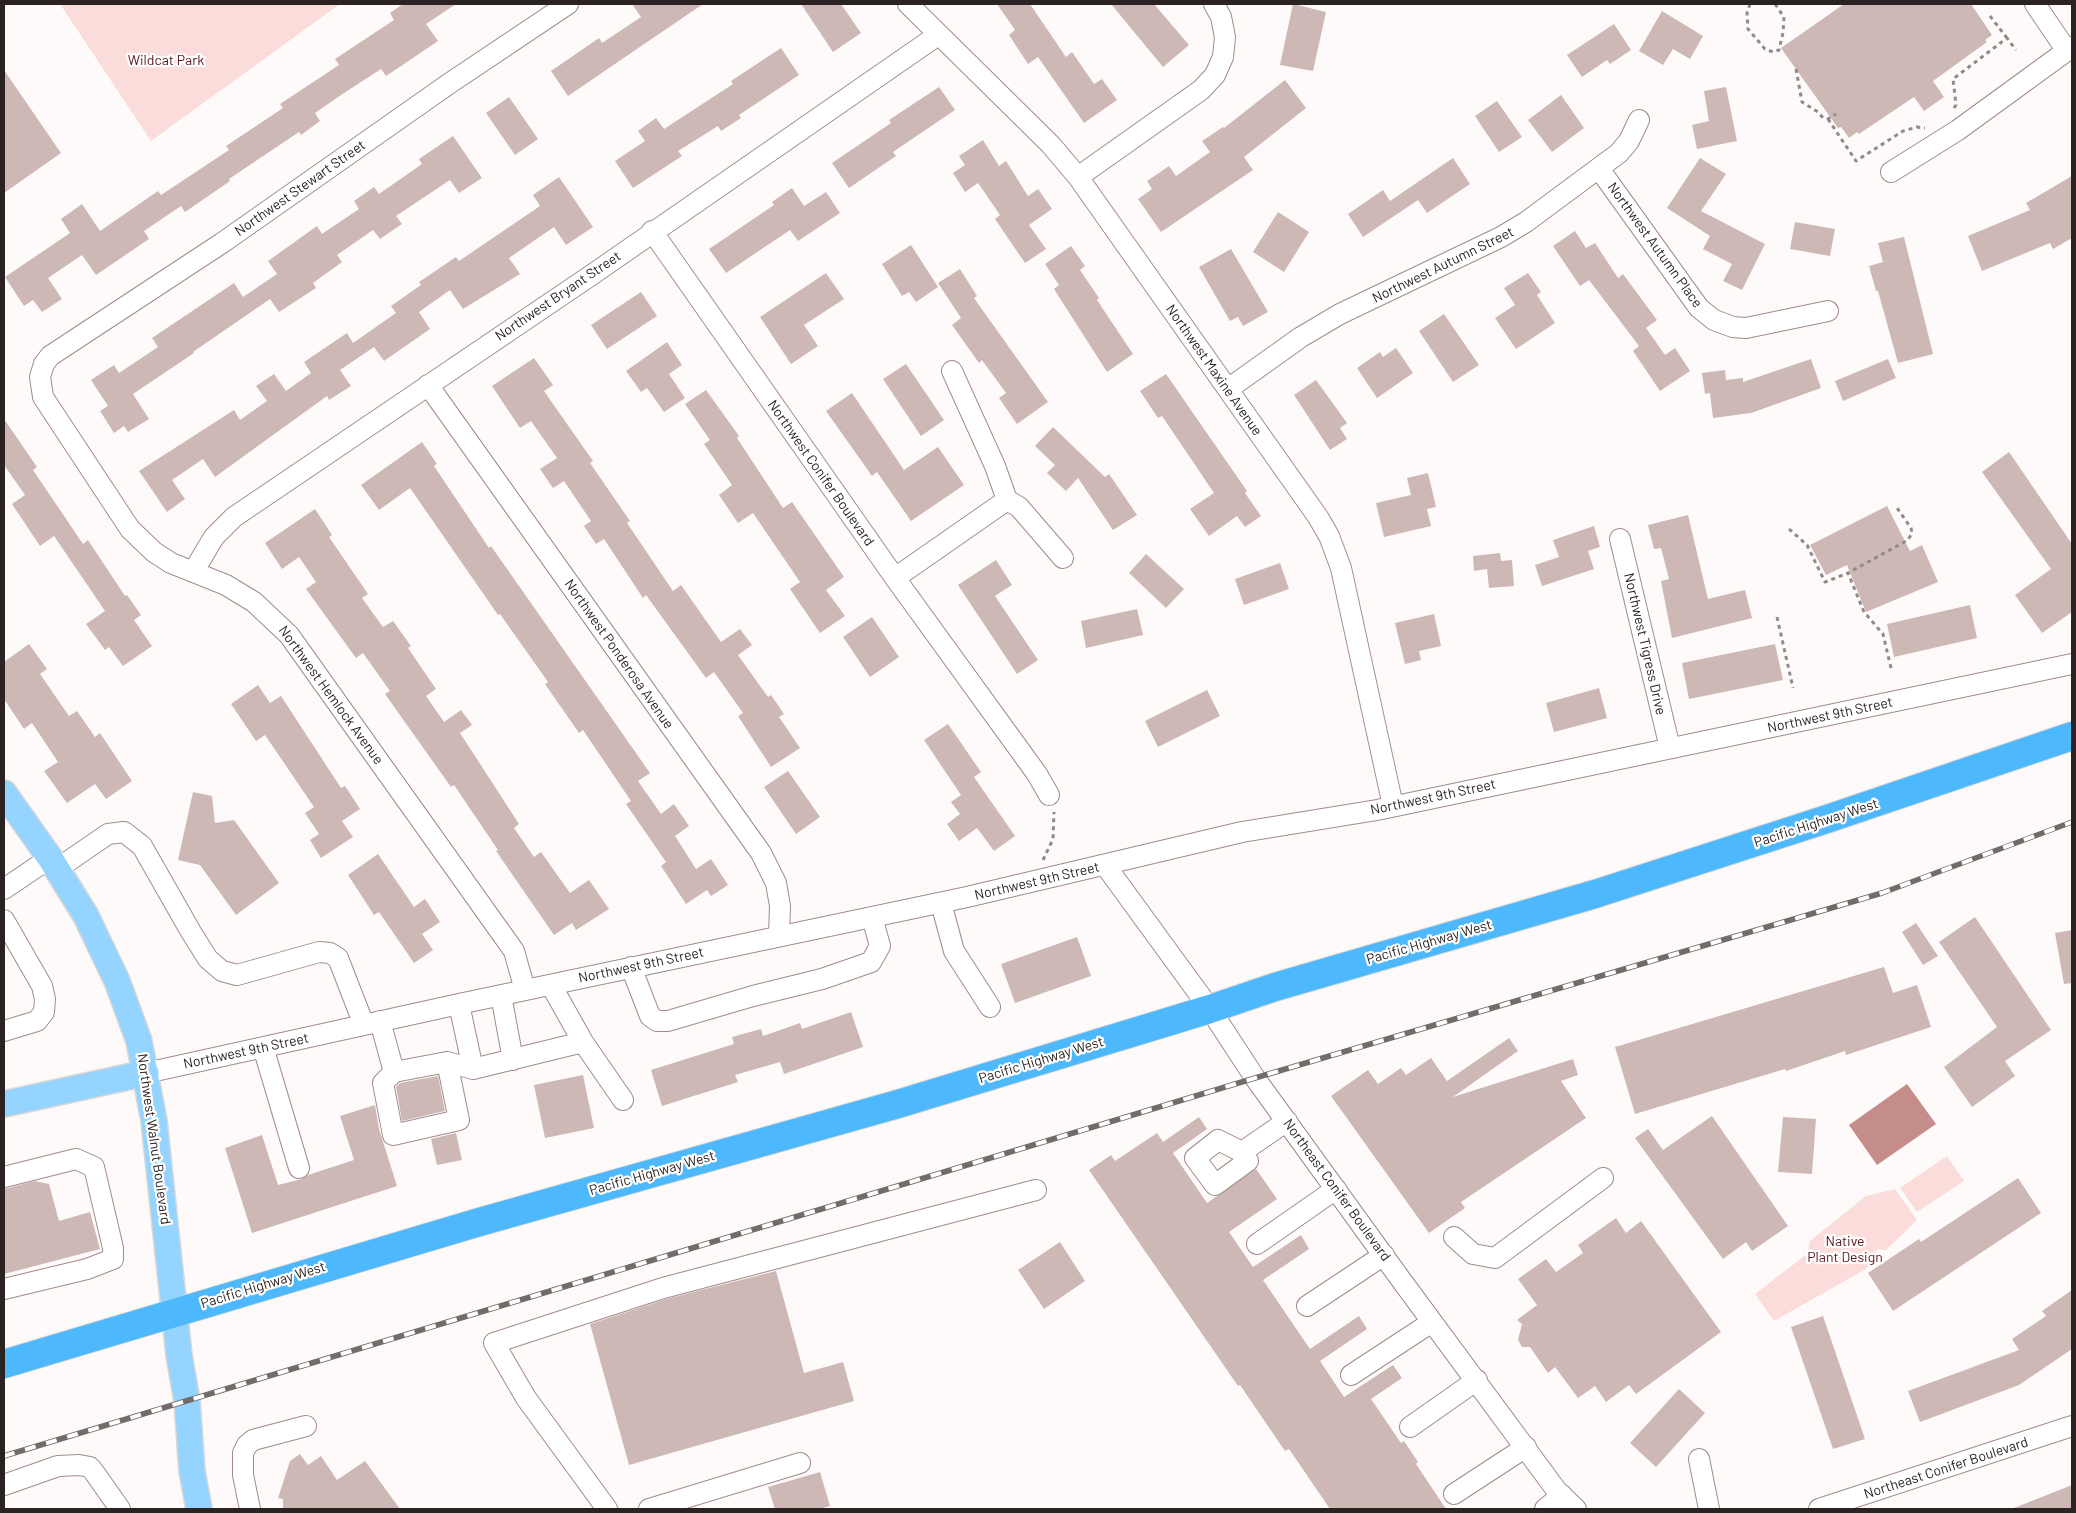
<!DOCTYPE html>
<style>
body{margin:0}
#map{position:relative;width:2076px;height:1513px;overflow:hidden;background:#fffafa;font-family:Barlow,sans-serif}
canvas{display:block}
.frame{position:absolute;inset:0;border:5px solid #2b2322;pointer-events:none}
</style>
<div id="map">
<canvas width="2076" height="1513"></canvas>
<div class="frame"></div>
</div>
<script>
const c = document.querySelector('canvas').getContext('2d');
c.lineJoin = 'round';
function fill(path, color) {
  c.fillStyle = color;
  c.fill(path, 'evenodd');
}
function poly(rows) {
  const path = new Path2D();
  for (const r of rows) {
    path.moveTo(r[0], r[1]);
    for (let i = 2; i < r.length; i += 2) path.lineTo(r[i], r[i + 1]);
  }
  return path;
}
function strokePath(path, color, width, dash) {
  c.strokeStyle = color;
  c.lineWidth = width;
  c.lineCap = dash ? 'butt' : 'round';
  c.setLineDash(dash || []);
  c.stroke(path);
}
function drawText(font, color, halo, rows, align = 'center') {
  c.font = font + ' Barlow,sans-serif';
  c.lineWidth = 4.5;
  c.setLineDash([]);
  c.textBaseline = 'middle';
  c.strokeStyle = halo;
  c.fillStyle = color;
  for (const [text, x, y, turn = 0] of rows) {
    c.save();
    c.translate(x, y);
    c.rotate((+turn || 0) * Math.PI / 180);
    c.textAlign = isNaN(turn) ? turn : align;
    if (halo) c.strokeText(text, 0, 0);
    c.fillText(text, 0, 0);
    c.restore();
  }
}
const green = poly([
 [60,4,340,4,151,141],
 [1947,1156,1964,1181,1917,1212,1900,1188],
 [1895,1189,1917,1220,1886,1250,1878,1249,1866,1269,1774,1321,1755,1294,1807,1254,1810,1241,1866,1196]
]);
const water = poly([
 [1907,1084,1936,1124,1877,1165,1849,1125]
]);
const building = poly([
 [403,4,456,4,426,24,438,41,407,62,386,76,381,69,344,93,315,113,320,121,301,135,299,132,229,179,230,181,185,212,181,206,144,231,149,239,96,275,82,255,48,278,62,299,42,312,33,300,24,306,5,277,70,233,61,219,82,204,100,231,158,191,161,195,229,150,226,146,283,108,280,104,339,65,335,59,394,20,390,13],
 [632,4,703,4,568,96,551,71,599,38,602,43,641,17],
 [801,4,841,4,861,33,833,52],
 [997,4,1030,4,1066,57,1072,52,1094,84,1102,79,1117,100,1084,123,1038,57,1028,64,1009,35,1015,30],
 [1111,4,1154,4,1189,45,1163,67],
 [1293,4,1326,12,1313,71,1280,65],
 [1844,4,1971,4,1992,35,1985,40,1987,42,1933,81,1944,97,1924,111,1914,97,1859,134,1857,132,1849,138,1841,127,1838,128,1781,48],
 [1662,11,1703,36,1690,59,1673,49,1663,65,1639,51],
 [1614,24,1631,50,1610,64,1607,60,1582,77,1567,55],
 [781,48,799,75,739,115,741,118,721,131,718,126,678,151,682,156,633,188,615,161,645,141,638,131,656,118,664,129,733,84,731,81],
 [4,70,61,153,4,193],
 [1285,80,1306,108,1244,157,1253,170,1161,232,1138,199,1152,189,1147,181,1169,166,1176,176,1210,152,1202,141,1223,127,1224,128],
 [939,87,955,110,893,152,896,156,849,188,832,163,891,123,889,120],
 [1726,87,1737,141,1697,149,1692,125,1709,121,1704,91],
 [1561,95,1584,128,1552,152,1528,120],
 [509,97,538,139,515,155,486,113],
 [1497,101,1522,137,1499,152,1475,116],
 [453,136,482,178,459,193,450,180,396,216,402,224,380,239,373,230,337,255,342,262,313,283,316,288,279,312,270,299,193,352,194,353,133,394,149,419,128,432,124,426,114,433,100,411,108,406,91,380,114,365,119,373,158,347,152,338,234,283,243,297,277,274,268,261,317,226,322,234,359,209,354,201,374,187,379,194,422,164,419,159],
 [983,140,999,166,1006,161,1028,196,1038,189,1052,209,1029,225,1046,249,1025,263,995,219,1000,215,978,183,965,192,953,173,965,165,959,156],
 [1453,158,1470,184,1427,213,1418,200,1363,237,1348,214,1383,190,1390,201],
 [1700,158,1726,174,1701,211,1765,244,1742,290,1723,281,1732,264,1703,249,1710,236,1667,208],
 [2072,176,2072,238,2053,249,2050,243,1982,271,1968,236,2030,210,2026,203],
 [559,177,593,227,566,245,554,227,509,258,520,274,463,309,450,290,419,312,430,329,384,361,374,347,340,370,351,386,329,400,327,396,215,477,203,459,172,480,185,499,167,512,139,471,234,410,240,420,267,401,256,386,274,374,286,391,311,373,304,362,347,333,353,343,396,313,391,306,421,285,419,282,456,257,459,261,540,206,533,195],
 [792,188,804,206,826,192,840,213,798,241,790,230,726,273,709,249,774,205,772,202],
 [1278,212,1309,232,1284,272,1253,252],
 [1795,222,1835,229,1830,256,1790,249],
 [1575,231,1586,248,1595,243,1618,278,1623,274,1657,320,1646,328,1665,355,1675,348,1690,371,1660,391,1633,351,1639,346,1589,280,1580,286,1553,246],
 [1904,237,1933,354,1898,363,1878,291,1876,291,1869,266,1883,262,1878,243],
 [911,245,938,287,916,302,909,292,902,296,882,264],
 [1071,246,1085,266,1080,270,1099,298,1097,300,1133,354,1107,372,1054,289,1059,285,1045,264],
 [1231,249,1268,312,1243,326,1238,317,1230,321,1199,267],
 [960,269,977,296,974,298,1048,402,1017,424,999,398,1006,393,982,360,979,363,952,325,961,318,938,283],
 [826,273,844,299,804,325,818,346,791,364,760,317],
 [1528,273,1541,292,1537,295,1555,323,1516,349,1495,318,1515,305,1504,288],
 [641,292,657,316,607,349,591,325],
 [1444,314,1479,365,1453,382,1419,331],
 [667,342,682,365,669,374,685,398,664,412,647,388,641,392,626,371],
 [1396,348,1413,373,1377,398,1357,368,1380,352,1383,357],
 [534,358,553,385,544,391,593,461,590,463,630,521,627,523,673,591,681,585,721,642,740,629,752,645,738,655,768,697,771,695,784,714,779,717,800,748,771,767,738,716,743,713,714,672,706,678,646,595,643,598,604,539,596,544,584,526,591,521,564,481,553,488,540,469,557,458,531,421,520,428,492,386],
 [1811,359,1821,388,1751,413,1713,418,1710,393,1705,394,1702,373,1725,370,1726,380,1743,378,1743,382],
 [1888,359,1896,378,1843,401,1835,381],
 [906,364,944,420,921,436,883,379],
 [1166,374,1247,491,1245,493,1261,516,1245,527,1237,516,1209,536,1190,509,1214,493,1162,416,1158,418,1140,391],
 [1316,380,1347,423,1340,428,1347,439,1330,450,1294,395],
 [706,390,739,436,737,438,783,508,792,502,844,577,826,590,845,616,820,633,790,589,800,582,753,513,738,523,719,495,732,485,704,444,710,440,685,404],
 [852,393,904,470,938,447,964,485,911,521,877,472,872,476,826,411],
 [4,419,37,467,33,470,83,544,88,540,125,596,127,595,141,615,134,620,152,646,123,666,109,647,105,650,86,624,105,611,54,536,40,546,12,504,25,495,4,465],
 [1053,427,1105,477,1109,474,1137,515,1113,530,1078,478,1066,491,1047,473,1055,465,1035,446],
 [422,442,437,464,434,466,489,548,491,546,650,773,638,781,661,814,674,804,689,826,675,836,696,869,711,859,728,885,711,896,707,890,686,904,661,866,666,862,626,804,631,801,583,730,579,733,545,684,548,682,500,614,498,615,410,488,379,510,361,485],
 [2009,452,2072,544,2072,612,2042,633,2015,595,2051,569,1982,472],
 [1428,473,1436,507,1427,509,1431,526,1384,537,1376,503,1411,495,1407,478],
 [1887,506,1910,551,1922,545,1938,582,1866,612,1847,565,1826,575,1810,545],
 [315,509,332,535,329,537,368,594,362,598,383,627,393,621,411,646,408,648,436,689,426,696,444,722,461,710,472,725,460,733,519,824,514,828,534,857,541,852,570,893,589,880,609,909,576,930,572,923,554,935,496,851,498,850,454,785,451,787,385,694,390,691,363,653,356,658,306,589,316,582,299,557,282,569,265,543],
 [1688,515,1708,599,1745,590,1752,618,1672,638,1661,581,1669,579,1661,548,1654,549,1648,525],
 [1594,526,1600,547,1588,551,1594,569,1542,586,1535,565,1559,557,1553,540],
 [1500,553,1501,561,1512,560,1514,586,1489,588,1487,569,1474,571,1473,556],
 [1146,554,1184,589,1166,608,1129,573],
 [996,560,1012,585,995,596,1038,660,1017,674,958,585],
 [1280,563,1289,589,1244,605,1235,579],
 [1970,605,1977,638,1894,657,1887,624],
 [1137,609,1143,635,1086,648,1081,621],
 [1434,614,1441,646,1419,651,1421,660,1405,664,1395,623],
 [872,617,899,657,870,677,843,637],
 [29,644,47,669,40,674,69,716,77,711,95,737,100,733,132,781,106,799,95,784,67,803,44,771,58,762,32,723,24,729,4,699,4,662],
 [1775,644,1783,680,1689,699,1682,663],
 [258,685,270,703,281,696,341,788,345,786,360,809,342,821,353,837,321,858,310,840,319,834,305,813,314,807,265,735,256,741,231,704],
 [1599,688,1607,718,1554,732,1546,703],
 [1207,690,1220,716,1158,747,1145,721],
 [948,724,981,772,974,777,1015,836,994,851,977,828,959,841,947,824,960,814,951,802,961,795,924,740],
 [788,771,820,817,796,834,764,787],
 [193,792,212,796,215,823,234,820,279,883,236,915,200,865,178,860],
 [378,854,414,907,425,899,440,922,422,934,433,950,414,963,379,912,374,915,348,875],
 [1975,917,2051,1030,2005,1061,2015,1076,1972,1107,1944,1067,1997,1027,1939,942],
 [1916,923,1938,956,1923,965,1902,932],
 [2072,930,2072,983,2064,984,2055,933],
 [1077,937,1091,976,1015,1003,1001,964],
 [1884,967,1893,993,1917,985,1931,1027,1846,1055,1845,1051,1786,1071,1785,1069,1635,1114,1615,1047],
 [851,1012,863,1047,784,1074,780,1062,735,1075,738,1082,662,1106,651,1070,734,1044,732,1037,761,1029,763,1036,800,1023,802,1029],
 [1509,1038,1518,1051,1453,1097,1573,1059,1578,1075,1561,1081,1586,1118,1461,1202,1465,1208,1429,1233,1331,1096,1368,1070,1378,1084,1401,1068,1406,1075,1431,1058,1447,1081],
 [583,1075,594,1128,545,1138,534,1085],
 [438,1076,445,1111,402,1121,396,1087,400,1083],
 [375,1105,379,1129,397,1186,252,1233,225,1148,262,1135,278,1185,302,1179,308,1175,354,1160,340,1116],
 [1712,1116,1788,1226,1752,1251,1746,1242,1723,1259,1635,1138,1648,1129,1663,1150],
 [1199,1117,1207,1129,1173,1153,1207,1203,1256,1169,1277,1199,1229,1232,1253,1267,1301,1235,1309,1249,1263,1280,1310,1349,1359,1316,1367,1329,1320,1361,1344,1397,1393,1365,1402,1378,1371,1399,1401,1443,1404,1441,1418,1462,1416,1464,1446,1509,1330,1509,1289,1449,1285,1451,1240,1385,1238,1386,1089,1170,1111,1155,1115,1161,1157,1133,1163,1142],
 [1783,1117,1816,1119,1812,1174,1778,1172],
 [456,1133,462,1160,437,1165,431,1139],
 [2018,1178,2041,1213,1893,1311,1868,1273,1919,1239,1921,1242],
 [35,1181,49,1184,59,1221,90,1212,100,1249,4,1274,4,1189],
 [1616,1218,1626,1233,1641,1221,1721,1332,1636,1394,1629,1385,1606,1402,1595,1386,1578,1398,1555,1367,1548,1373,1530,1347,1522,1347,1518,1340,1522,1324,1517,1320,1537,1305,1518,1279,1546,1259,1556,1272,1583,1253,1578,1245],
 [1060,1242,1085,1281,1044,1309,1018,1270],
 [776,1271,804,1373,843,1362,854,1401,629,1465,590,1324,666,1299],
 [2072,1290,2072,1349,2019,1385,1920,1422,1908,1391,2019,1350,2012,1339,2046,1316,2042,1311],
 [1823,1316,1865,1439,1833,1449,1791,1327],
 [1679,1389,1705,1413,1656,1467,1630,1443],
 [300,1454,308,1465,321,1456,337,1480,365,1461,400,1509,283,1509,283,1499,278,1498,290,1461],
 [820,1472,830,1506,819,1509,775,1509,768,1487],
 [2072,1485,2072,1509,2014,1509,2014,1508]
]);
const path = poly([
 [1750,4,1747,13,1748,29,1765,49,1773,52,1779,50,1783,33,1784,17,1775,4],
 [1990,16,2007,38],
 [1796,69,1802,102,1818,112,1823,118,1828,119,1836,114],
 [1954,108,1956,105,1953,79,2007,38,2016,50],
 [1828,119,1856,161,1903,131,1917,127,1925,128],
 [1789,529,1807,545,1825,582,1848,573],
 [1777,617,1793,688],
 [1891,668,1883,634,1864,612,1848,573,1908,540,1912,533,1911,528,1895,505],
 [1043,860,1053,839,1054,812]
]);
const minor = poly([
 [908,4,1051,145,1078,177,1318,517,1329,536,1341,568,1393,806],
 [2035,4,2067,51],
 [1600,170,1699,308,1714,320,1733,327,1746,328,1828,311],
 [1891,172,1958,130,2072,47],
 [1078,177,1201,90,1215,75,1223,57,1225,37,1221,17,1214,4],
 [652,231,895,578,1037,774,1049,795],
 [952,371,995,466,1007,500],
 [428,385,761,853,776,883,780,906,779,935],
 [1228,389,1301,337,1340,314,1501,237,1526,222,1619,153,1629,141,1639,120],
 [1620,539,1670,748],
 [193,572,214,537,234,517,593,274,938,35],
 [895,578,1007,500,1019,507,1063,558],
 [1105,865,1210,1009,1255,1078,1399,1277,1557,1491,1576,1509],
 [57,869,108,834,124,832,142,846,191,932,208,959,222,971,237,975,319,952,330,953,338,958,364,1025],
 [4,889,50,858],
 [941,903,954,951,990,1007],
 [4,920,42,986,45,999,44,1012,37,1021,4,1031],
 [631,967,650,1016,657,1021,668,1021,753,996,822,979,871,962,880,946,872,917],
 [551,985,583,1042,623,1100],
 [525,990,514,951,289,635,254,602,226,585,171,563,154,552,130,529,43,397,40,377,44,364,50,356,222,243,450,83,568,4],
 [501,995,513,1060],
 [459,1004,473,1069],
 [380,1021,394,1072,447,1062,473,1069,583,1042],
 [263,1047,299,1168],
 [394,1072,383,1083,393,1135,459,1120,447,1062],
 [146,1073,459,1004,967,897,1242,832,1377,810,2072,664],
 [1242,1152,1218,1140,1195,1158,1215,1185,1248,1161,1242,1152,1287,1121],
 [4,1177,76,1159,94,1167,113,1248,113,1259,87,1269,4,1289],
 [1454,1237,1473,1254,1495,1258,1603,1178],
 [1257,1244,1336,1189],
 [1307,1306,1384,1255],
 [1351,1375,1432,1322],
 [1410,1427,1477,1380],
 [1699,1459,1709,1509],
 [4,1485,58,1466,79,1465,90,1467,94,1472,120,1509],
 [1454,1494,1526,1447],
 [250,1509,243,1475,243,1453,247,1445,253,1440,306,1426],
 [607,1509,526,1398,494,1343,663,1288,1036,1190],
 [649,1509,800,1463],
 [1545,1509,1562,1495],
 [1819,1509,2072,1426]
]);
const major = poly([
 [4,793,50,858,86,916,117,981,139,1041,154,1121,179,1355,187,1401,192,1471,199,1509],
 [4,1104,146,1073]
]);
const highway = poly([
 [4,1364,476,1223,898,1104,1210,1009,1275,987,1595,894,1827,819,2072,736]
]);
const rail = poly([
 [4,1456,1255,1078,1882,893,2072,822]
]);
const parkNames = [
 ["Wildcat Park",166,60],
 ["Native",1845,1241],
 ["Plant Design",1845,1257]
];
const streetNames = [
 ["Northwest Stewart Street",300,188,-35],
 ["Northwest Autumn Place",1655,245,54],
 ["Northwest Autumn Street",1443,265,-26],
 ["Northwest Bryant Street",558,296,-34],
 ["Northwest Maxine Avenue",1214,370,55],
 ["Northwest Conifer Boulevard",821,473,55],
 ["Northwest Tigress Drive",1645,644,77],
 ["Northwest Ponderosa Avenue",619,654,55],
 ["Northwest Hemlock Avenue",331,695,54],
 ["Northwest 9th Street",1830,715,-12],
 ["Northwest 9th Street",1433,797,-12],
 ["Pacific Highway West",1816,823,-18],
 ["Northwest 9th Street",1037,881,-13],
 ["Pacific Highway West",1429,942,-16],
 ["Northwest 9th Street",641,965,-12],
 ["Northwest 9th Street",246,1051,-12],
 ["Pacific Highway West",1041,1060,-17],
 ["Northwest Walnut Boulevard",154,1139,82],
 ["Pacific Highway West",652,1173,-16],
 ["Northeast Conifer Boulevard",1337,1190,54],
 ["Pacific Highway West",263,1285,-17],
 ["Northeast Conifer Boulevard",1946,1468,-18]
];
fill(green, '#fadddb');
fill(water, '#c48d89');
fill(building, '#cdb8b6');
strokePath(minor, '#a08c8a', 22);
strokePath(major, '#d9d7d7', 28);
strokePath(highway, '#d9d7d7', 30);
strokePath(path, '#908a89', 3, [4, 4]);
strokePath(minor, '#fff', 20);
strokePath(major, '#95d4fe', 25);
strokePath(highway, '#4eb8fd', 28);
strokePath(rail, '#726b6a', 5.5);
strokePath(rail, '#fff', 4, [11]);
drawText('14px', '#5a1719', '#fff', parkNames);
drawText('14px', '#2b2322', '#fff', streetNames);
</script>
